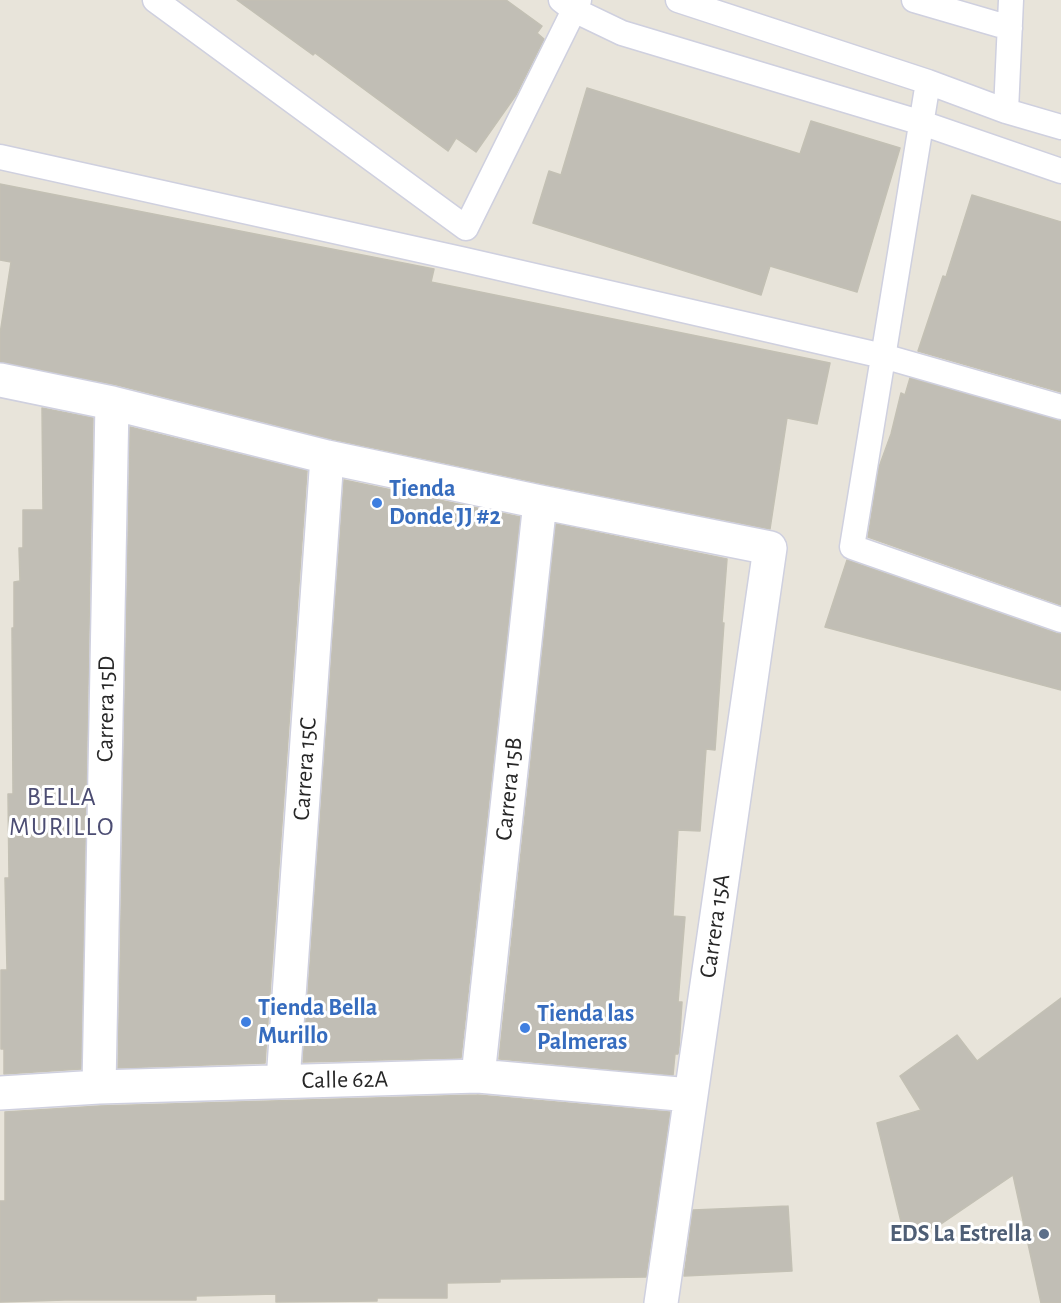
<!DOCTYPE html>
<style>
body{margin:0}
canvas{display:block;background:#e8e4da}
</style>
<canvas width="1061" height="1303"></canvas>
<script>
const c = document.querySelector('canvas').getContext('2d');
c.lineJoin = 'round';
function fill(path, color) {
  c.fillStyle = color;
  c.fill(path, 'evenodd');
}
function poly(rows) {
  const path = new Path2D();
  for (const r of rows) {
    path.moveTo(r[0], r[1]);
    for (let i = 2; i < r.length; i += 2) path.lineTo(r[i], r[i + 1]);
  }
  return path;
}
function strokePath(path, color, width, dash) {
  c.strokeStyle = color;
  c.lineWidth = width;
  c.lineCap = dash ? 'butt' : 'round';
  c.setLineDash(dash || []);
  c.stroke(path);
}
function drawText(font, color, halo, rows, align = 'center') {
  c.font = font + ' "Alegreya Sans",sans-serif';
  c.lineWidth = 6;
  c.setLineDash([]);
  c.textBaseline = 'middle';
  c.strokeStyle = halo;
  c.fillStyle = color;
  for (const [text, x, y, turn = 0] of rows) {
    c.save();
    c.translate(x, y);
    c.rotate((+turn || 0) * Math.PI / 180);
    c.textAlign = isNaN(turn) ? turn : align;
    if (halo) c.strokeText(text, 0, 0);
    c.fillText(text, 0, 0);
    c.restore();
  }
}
const building = poly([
 [237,0,506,0,542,26,537,33,544,39,516,95,476,152,456,138,448,151,315,53,313,55,237,0],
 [587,88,800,154,811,121,900,148,857,292,770,266,761,295,533,223,549,171,561,175,587,88],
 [0,184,434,269,431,282,830,363,817,424,787,418,770,529,544,484,331,439,117,385,0,362,0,334,11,262,0,260,0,184],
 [972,195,1061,222,1061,392,918,351,943,276,946,277,972,195],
 [910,378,1061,421,1061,605,868,537,879,467,891,434,901,393,905,395,910,378],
 [42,408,93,418,81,1069,4,1074,4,1049,1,1049,1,970,7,970,5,878,9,878,8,794,13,794,12,628,14,628,14,582,20,581,19,548,23,548,23,510,43,510,42,408],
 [130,427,307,471,265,1063,118,1068,130,427],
 [344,480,520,517,461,1058,303,1062,344,480],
 [556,524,727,559,722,623,724,623,715,750,706,749,700,831,678,830,673,916,685,917,678,1002,682,1002,679,1047,678,1054,675,1054,673,1075,499,1059,556,524],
 [847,560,1056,633,1061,634,1061,690,825,627,847,560],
 [1061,998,1061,1303,1041,1303,1013,1175,941,1224,905,1238,877,1123,921,1110,900,1076,957,1035,977,1061,1061,998],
 [477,1095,670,1112,646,1277,500,1279,500,1282,447,1283,447,1298,377,1298,377,1301,276,1302,276,1294,196,1296,196,1300,65,1300,0,1302,0,1201,5,1201,5,1112,100,1106,477,1095],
 [788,1206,792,1271,684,1276,693,1210,788,1206]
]);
const lane = poly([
 [155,0,466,228,579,0],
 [561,0,574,10,622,33,922,123,1061,171],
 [678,0,928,82,1006,111,1061,127],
 [914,0,1010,28],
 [928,82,852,547,1061,620],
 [1006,111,1011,0],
 [0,157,465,260,883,356,1061,407]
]);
const street = poly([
 [0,380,112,403,327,457,540,502,770,548,661,1303],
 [478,1076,540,502],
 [283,1081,327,457],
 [99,1087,112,403],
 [0,1093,99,1087,478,1076,690,1095]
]);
const markers = [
 [377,503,6,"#3f7fe0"],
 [246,1022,6,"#3f7fe0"],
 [525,1028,6,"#3f7fe0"],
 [1044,1234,6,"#5c6f8a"]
];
const shopNames = [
 ["Tienda",389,489],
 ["Donde JJ #2",389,517],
 ["Tienda Bella",258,1008],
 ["Murillo",258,1036],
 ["Tienda las",537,1014],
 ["Palmeras",537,1042]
];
const streetNames = [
 ["Carrera 15D",106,709,-89],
 ["Carrera 15C",305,769,-86],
 ["Carrera 15B",509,789,-84],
 ["Carrera 15A",715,926,-82],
 ["Calle 62A",345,1080,-1]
];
const serviceNames = [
 ["EDS La Estrella",1032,1234]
];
const neighbourhoodNames = [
 ["BELLA",62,797],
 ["MURILLO",62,827]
];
fill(building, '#c1beb5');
strokePath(building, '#c3c0b4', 1.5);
strokePath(lane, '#cfd0df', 27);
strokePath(street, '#cfd0df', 36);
strokePath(lane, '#fff', 24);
strokePath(street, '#fff', 33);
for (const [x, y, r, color] of markers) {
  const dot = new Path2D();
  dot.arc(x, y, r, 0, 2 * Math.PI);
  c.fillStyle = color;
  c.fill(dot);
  strokePath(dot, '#fff', 2);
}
drawText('bold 24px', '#366cbe', '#fff', shopNames, 'left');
drawText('24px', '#272727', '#fff', streetNames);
drawText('bold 24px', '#4e5e75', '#fff', serviceNames, 'right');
c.letterSpacing = '1.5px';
drawText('26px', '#4c4d73', '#fff', neighbourhoodNames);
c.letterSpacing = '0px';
</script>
